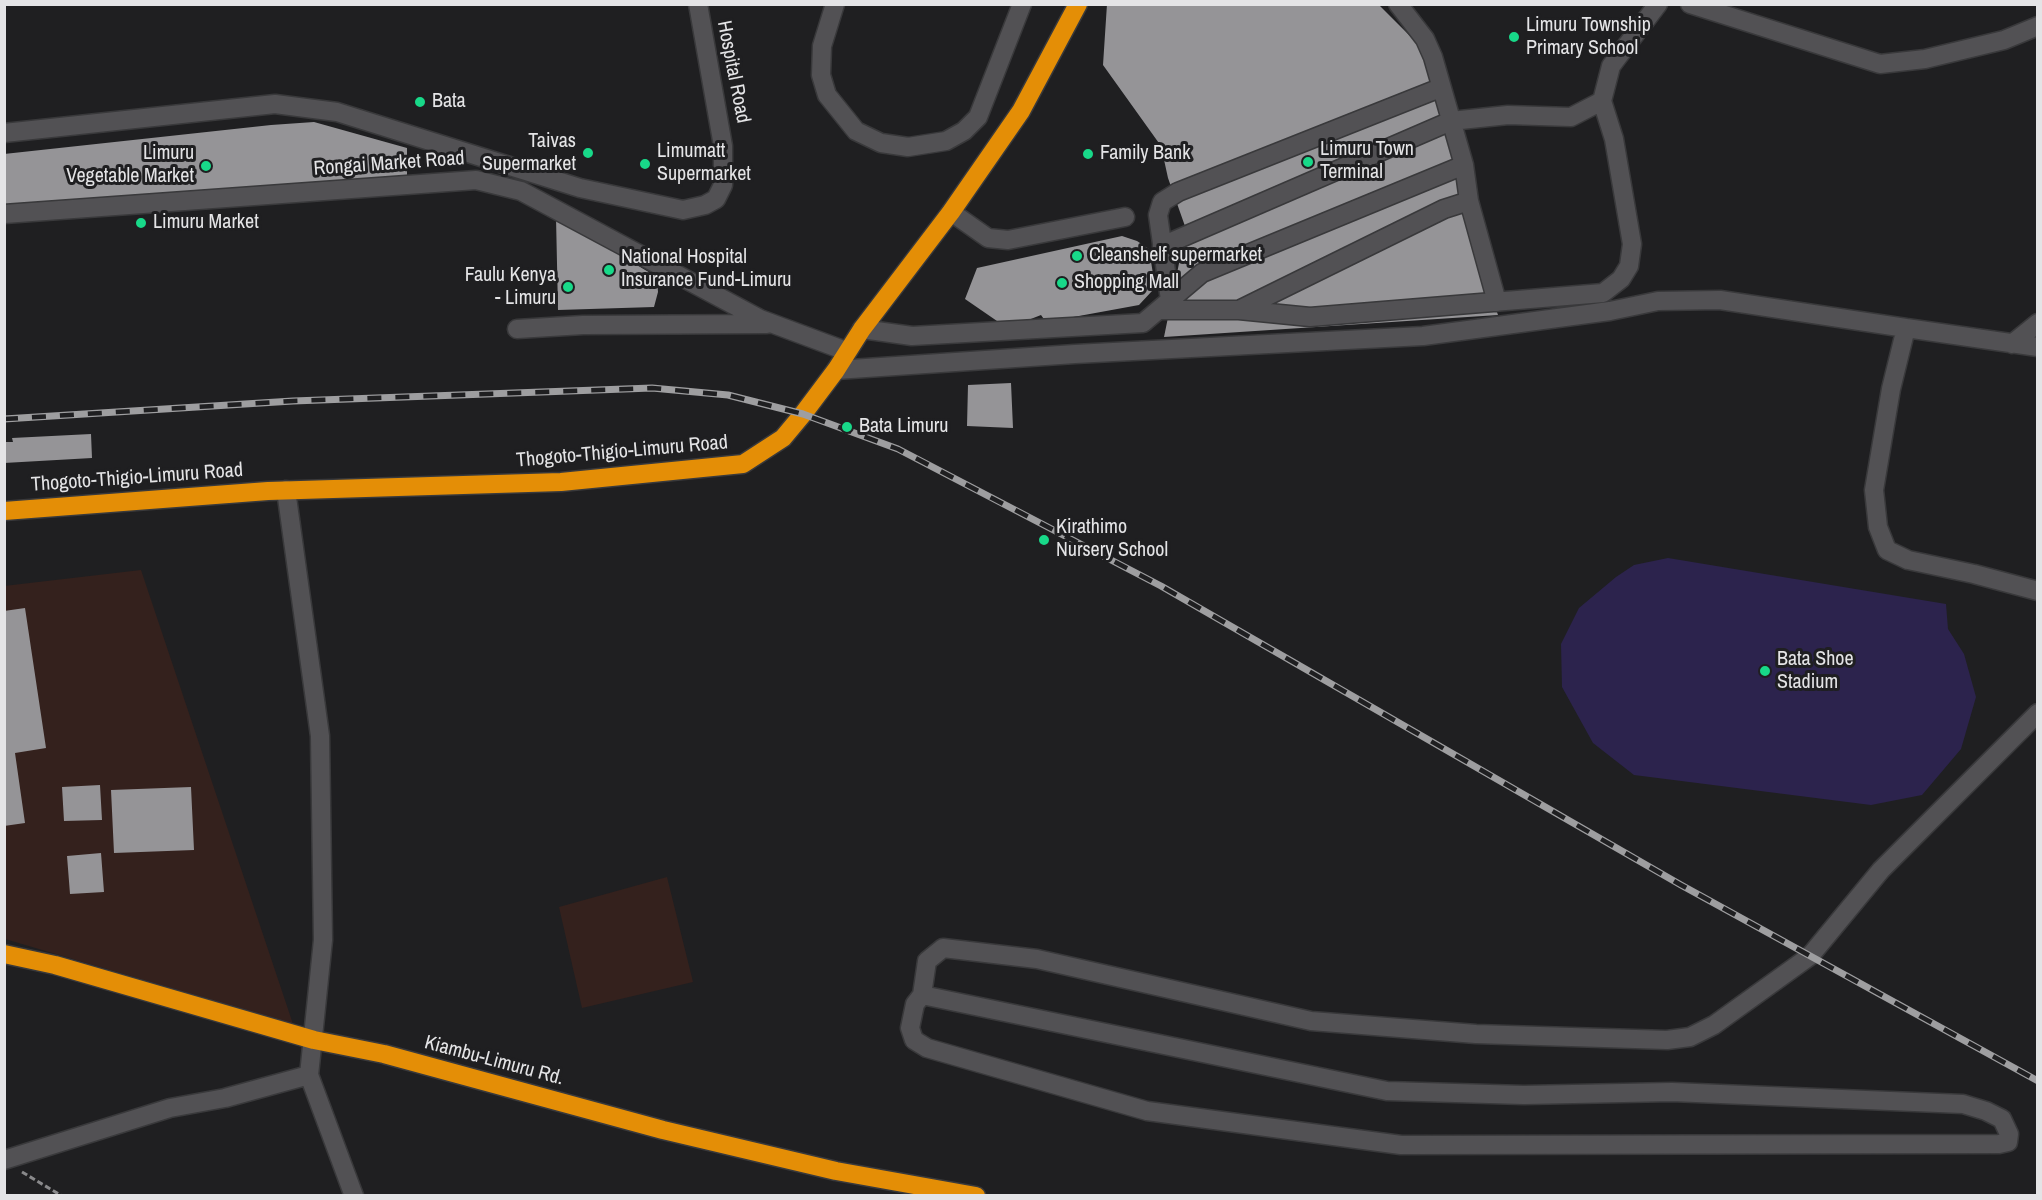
<!DOCTYPE html>
<style>
body{margin:0}
#map{position:relative;width:2042px;height:1200px;overflow:hidden;background:#1f1f21;font-family:"Archivo Narrow",sans-serif}
canvas{display:block}
.frame{position:absolute;inset:0;border:6px solid #e4e4e6;pointer-events:none}
</style>
<div id="map">
<canvas width="2042" height="1200"></canvas>
<div class="frame"></div>
</div>
<script>
const c = document.querySelector('canvas').getContext('2d');
c.lineJoin = 'round';
function fill(path, color) {
  c.fillStyle = color;
  c.fill(path, 'evenodd');
}
function poly(rows) {
  const path = new Path2D();
  for (const r of rows) {
    path.moveTo(r[0], r[1]);
    for (let i = 2; i < r.length; i += 2) path.lineTo(r[i], r[i + 1]);
  }
  return path;
}
function strokePath(path, color, width, dash) {
  c.strokeStyle = color;
  c.lineWidth = width;
  c.lineCap = dash ? 'butt' : 'round';
  c.setLineDash(dash || []);
  c.stroke(path);
}
function drawText(font, color, halo, rows, align = 'center') {
  c.font = font + ' "Archivo Narrow",sans-serif';
  c.lineWidth = 6;
  c.setLineDash([]);
  c.textBaseline = 'middle';
  c.strokeStyle = halo;
  c.fillStyle = color;
  for (const [text, x, y, turn = 0] of rows) {
    c.save();
    c.translate(x, y);
    c.rotate((+turn || 0) * Math.PI / 180);
    c.textAlign = isNaN(turn) ? turn : align;
    if (halo) c.strokeText(text, 0, 0);
    c.fillText(text, 0, 0);
    c.restore();
  }
}
const industrial = poly([
 [141,570,293,1024,5,939,4,586],
 [667,877,693,982,582,1008,559,907]
]);
const green = poly([
 [1668,558,1946,604,1948,629,1964,654,1976,697,1961,749,1922,795,1871,805,1634,775,1593,743,1562,687,1561,644,1579,608,1616,577,1634,565]
]);
const building = poly([
 [1107,4,1378,4,1431,57,1465,221,1498,315,1164,337,1186,229,1168,178,1161,146,1103,65],
 [314,122,407,148,407,178,4,206,4,154,271,125],
 [556,217,657,277,658,292,654,307,558,310],
 [1122,236,1137,241,1149,249,1153,274,1152,291,1139,305,1046,322,1041,315,1013,326,997,321,965,299,977,268],
 [1011,383,1013,428,967,426,968,385],
 [91,434,92,458,4,463,4,442,13,442,12,438],
 [25,608,46,748,15,753,25,823,4,826,4,611],
 [100,785,102,820,64,821,62,787],
 [191,787,194,850,114,853,111,790],
 [101,853,104,892,70,894,67,856]
]);
const path = poly([
 [22,1172,62,1196]
]);
const minor = poly([
 [835,4,822,46,821,75,827,95,856,131,881,143,908,147,946,141,964,131,978,117,1022,4],
 [1690,4,1880,64,1925,59,2004,40,2038,26],
 [4,133,275,104,337,112,580,188,683,210,705,205,716,199,723,185,723,146,698,4],
 [1469,201,1497,302],
 [951,212,988,238,1008,240,1125,217],
 [4,214,476,180,521,191,760,319,846,351],
 [1162,246,1451,121,1508,115,1571,117,1602,101],
 [1170,300,1158,215,1162,202,1178,192,1440,88],
 [1159,310,1239,310,1310,317,1603,293,1621,279,1629,266,1632,244,1614,139,1602,101,1611,66,1658,4],
 [1239,310,1444,209,1469,201,1464,165,1433,57,1425,39,1398,4],
 [1906,328,2038,347],
 [517,329,583,325,767,324],
 [862,329,912,336,1143,323,1202,273,1464,165],
 [2012,344,2038,323],
 [836,370,1075,354,1423,336,1610,311,1658,301,1720,300,1906,328,1891,389,1874,490,1878,527,1887,550,1908,560,1974,574,2038,591],
 [286,490,320,736,323,940,309,1075,354,1196],
 [922,995,1387,1091,1524,1095,1672,1092,1963,1104,1986,1111,2002,1119,2009,1134,2008,1142,1999,1144,1401,1145,1147,1111,927,1048,914,1040,910,1028,915,1004,922,995,927,961,943,948,1037,959,1311,1021,1476,1034,1667,1040,1690,1037,1714,1025,1810,956,1881,870,2038,713],
 [4,1160,170,1108,225,1098,309,1075]
]);
const highway = poly([
 [4,511,268,491,561,482,743,464,783,438,803,414,836,370,862,329,951,212,1021,111,1078,4],
 [4,954,55,965,314,1040,384,1054,663,1130,836,1171,976,1196]
]);
const rail = poly([
 [4,419,293,401,652,388,728,395,803,414,898,449,1161,586,1681,885,2038,1081]
]);
const markers = [
 [1514,37,6,"#18d989"],
 [420,102,6,"#18d989"],
 [588,153,6,"#18d989"],
 [1088,154,6,"#18d989"],
 [1308,162,6,"#18d989"],
 [645,164,6,"#18d989"],
 [206,166,6,"#18d989"],
 [141,223,6,"#18d989"],
 [1077,256,6,"#18d989"],
 [609,270,6,"#18d989"],
 [1062,283,6,"#18d989"],
 [568,287,6,"#18d989"],
 [847,427,6,"#18d989"],
 [1044,540,6,"#18d989"],
 [1765,671,6,"#18d989"]
];
const poiNames = [
 ["Limuru Township",1526,26],
 ["Primary School",1526,49],
 ["Bata",432,102],
 ["Taivas",576,142,"right"],
 ["Supermarket",576,165,"right"],
 ["Limuru Town",1320,150],
 ["Terminal",1320,173],
 ["Limumatt",657,152],
 ["Supermarket",657,175],
 ["Limuru",194,154,"right"],
 ["Vegetable Market",194,177,"right"],
 ["Family Bank",1100,154],
 ["Limuru Market",153,223],
 ["Cleanshelf supermarket",1089,256],
 ["National Hospital",621,258],
 ["Insurance Fund-Limuru",621,281],
 ["Faulu Kenya",556,276,"right"],
 ["- Limuru",556,299,"right"],
 ["Shopping Mall",1074,283],
 ["Bata Limuru",859,427],
 ["Kirathimo",1056,528],
 ["Nursery School",1056,551],
 ["Bata Shoe",1777,660],
 ["Stadium",1777,683]
];
const streetNames = [
 ["Hospital Road",733,72,79],
 ["Rongai Market Road",389,164,-4],
 ["Thogoto-Thigio-Limuru Road",622,452,-5],
 ["Thogoto-Thigio-Limuru Road",137,478,-4],
 ["Kiambu-Limuru Rd.",494,1061,15]
];
fill(industrial, '#34211d');
fill(green, '#2c234d');
fill(building, '#959497');
strokePath(minor, '#39393b', 21);
strokePath(highway, '#39393b', 21);
strokePath(path, '#89898b', 3, [6, 3]);
strokePath(minor, '#525154', 18);
strokePath(highway, '#e48e06', 18);
strokePath(rail, '#9e9ea0', 7);
strokePath(rail, '#1f1f21', 4.5, [14]);
for (const [x, y, r, color] of markers) {
  const dot = new Path2D();
  dot.arc(x, y, r, 0, 2 * Math.PI);
  c.fillStyle = color;
  c.fill(dot);
  strokePath(dot, '#1f1f21', 2);
}
drawText('20px', '#e4e4e6', '#1f1f21', poiNames, 'left');
drawText('20px', '#e4e4e6', '#1f1f21', streetNames);
</script>
